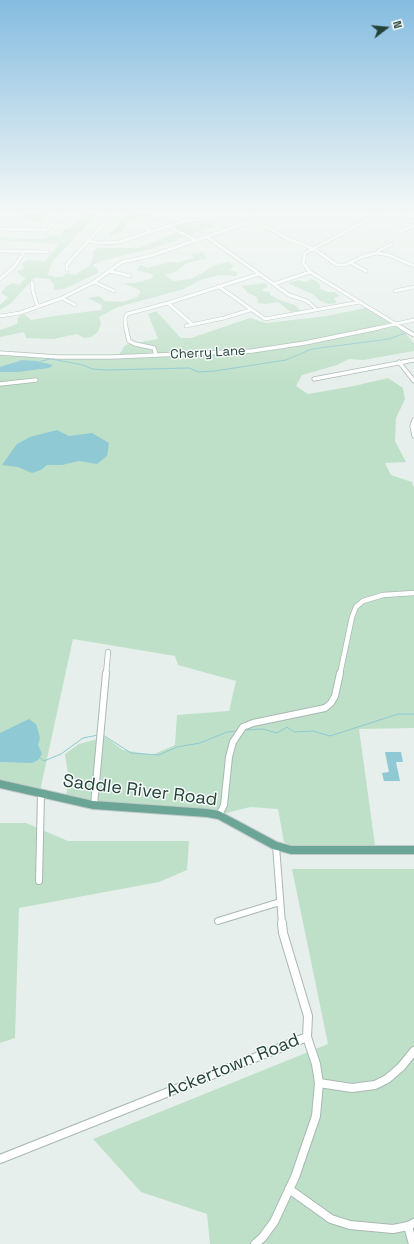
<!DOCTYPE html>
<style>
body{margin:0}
#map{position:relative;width:414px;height:1244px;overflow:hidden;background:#e6efeb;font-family:"Space Grotesk",sans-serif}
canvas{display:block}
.north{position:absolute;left:366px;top:8px;width:40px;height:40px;-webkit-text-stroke:3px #f7fbf9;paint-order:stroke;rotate:74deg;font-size:11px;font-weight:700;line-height:16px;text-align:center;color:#24423a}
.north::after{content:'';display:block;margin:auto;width:14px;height:18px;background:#24423a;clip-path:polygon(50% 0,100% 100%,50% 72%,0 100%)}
</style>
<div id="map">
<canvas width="414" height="1244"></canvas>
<div class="north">N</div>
</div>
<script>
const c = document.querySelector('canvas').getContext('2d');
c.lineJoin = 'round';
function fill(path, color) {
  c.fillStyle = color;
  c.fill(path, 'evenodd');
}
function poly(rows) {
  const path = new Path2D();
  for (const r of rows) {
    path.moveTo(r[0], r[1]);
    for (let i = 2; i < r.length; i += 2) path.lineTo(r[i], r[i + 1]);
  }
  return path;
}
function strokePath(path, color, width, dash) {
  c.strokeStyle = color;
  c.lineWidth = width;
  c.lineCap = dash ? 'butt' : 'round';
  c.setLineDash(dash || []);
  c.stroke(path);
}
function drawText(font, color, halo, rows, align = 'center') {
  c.font = font + ' "Space Grotesk",sans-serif';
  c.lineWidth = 3;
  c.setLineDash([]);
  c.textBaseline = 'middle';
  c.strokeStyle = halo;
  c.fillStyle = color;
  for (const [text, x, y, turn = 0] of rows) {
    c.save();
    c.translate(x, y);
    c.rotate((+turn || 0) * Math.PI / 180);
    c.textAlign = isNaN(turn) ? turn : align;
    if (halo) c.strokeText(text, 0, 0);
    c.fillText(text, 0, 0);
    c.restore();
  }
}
const green = poly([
 [23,210,45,210,45,219,41,222,23,219],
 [88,210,101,210,53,261,47,275,56,277,62,277,67,273,75,275,90,265,93,258,93,251,98,248,139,248,177,232,176,226,187,223,201,224,204,222,212,224,216,227,203,229,175,241,150,249,101,261,93,265,98,270,98,273,64,289,54,290,54,285,49,279,34,278,11,303,0,310,0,305,8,297,1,293,6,286,13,283,19,285,26,278,21,276,17,271,23,270,24,266,22,264,27,260,45,261,59,244,0,240,0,237,24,239,46,239,48,235,60,236,65,229,69,229],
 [133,210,149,210,154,217,162,221,157,222,148,216,128,222,121,233,110,236,110,233,116,229,123,216],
 [203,252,207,258,187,263,177,271,165,275,173,281,191,279,216,265,228,262,234,266,229,270,237,272,236,276,219,275,201,280,184,289,118,307,99,317,101,323,98,332,91,337,84,338,77,334,53,339,26,338,24,332,0,337,0,330,17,324,18,317,24,314,31,320,54,316,101,310,102,305,88,298,99,296,105,301,123,302,137,297,140,293,139,290,123,283,135,283,150,279,154,276,149,273,137,271,140,265,148,268,169,262,179,262,194,258,190,254],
 [310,279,317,281,320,285,320,289,328,292,335,292,340,296,334,298,337,303,329,304,320,301,314,295,288,283,299,280,306,282],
 [265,283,268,287,263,289,262,291,270,292,270,295,280,300,295,305,301,311,291,312,278,302,266,304,258,303,257,297,247,292,242,286],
 [369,307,397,324,414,343,414,351,363,360,349,359,337,365,302,375,296,386,308,394,354,386,388,378,403,388,405,399,396,418,395,441,406,462,385,463,391,475,412,482,414,488,414,728,359,729,375,845,299,851,284,842,278,809,250,807,219,815,65,800,69,781,65,754,79,744,105,737,123,750,152,755,175,745,177,715,229,711,236,681,178,665,175,656,73,639,40,791,0,782,0,355,115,357,119,355,125,345,158,339,148,314,156,311,181,338,191,338,250,318,266,323,327,316],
 [0,823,26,823,68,841,189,841,187,870,159,882,19,908,15,1038,0,1043],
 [292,869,414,869,414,1244,210,1244,207,1214,141,1192,93,1139,328,1044]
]);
const water = poly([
 [22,360,37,361,53,365,49,368,18,372,0,372,0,367],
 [57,430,69,436,92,433,109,443,107,456,97,464,79,461,62,465,47,465,41,470,32,473,18,467,2,465,17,444,30,437],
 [29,719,36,724,40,738,38,745,42,754,38,760,32,763,0,762,0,733],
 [385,752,401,752,403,762,396,762,400,781,384,781,382,773,389,772]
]);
const stream = poly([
 [41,361,51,359,83,365,92,369,108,370,189,368,198,372,215,371,286,360,312,349,389,339,408,332],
 [243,730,263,729,277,733,287,727,294,732,313,731,330,736,398,714,414,714],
 [103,735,131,753,159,755,177,747,200,743,227,732,238,731],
 [39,757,44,761,61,754,83,738,98,735]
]);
const minorFar4 = poly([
 [165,210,181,222],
 [253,210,251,214,255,220,286,238,314,249,337,265,345,265,364,256,377,253,389,255,414,266],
 [387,210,305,253,303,263,310,272,404,329],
 [391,210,414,222],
 [0,218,4,210],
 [140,224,151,232],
 [168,226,195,240],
 [0,229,44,230],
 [45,232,44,230,48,229,60,217,60,210],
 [396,233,414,226],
 [206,236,289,295,307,301,316,309],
 [88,241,102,243,119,242,181,222,203,219],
 [0,251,48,252],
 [377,253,378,251,392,244],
 [351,263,366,271],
 [67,270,67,265,70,261,116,210],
 [109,271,130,276],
 [0,279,15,266,24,252],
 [32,282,33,292,38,307],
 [94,282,114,291],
 [274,284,310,272],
 [218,286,265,319,360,302],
 [395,291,414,287],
 [62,298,75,305],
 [168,303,193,325],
 [0,316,20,313,62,298,94,282,122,262,150,256,255,220],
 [186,326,224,318,250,310],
 [126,329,125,318,127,314,168,303,259,274],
 [373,329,414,320]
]);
const minorFar3 = poly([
 [126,328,129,341,135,344,154,348,156,355],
 [402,328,414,335],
 [0,353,58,357,112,357,252,351,305,343,378,328],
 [399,362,414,381],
 [314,379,414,360],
 [0,384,36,380],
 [414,420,412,426,414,436]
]);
const minorFar2 = poly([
 [106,674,108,652],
 [340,674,352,617,356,607,363,601,383,595,414,593]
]);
const minorFar1 = poly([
 [94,805,106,673],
 [219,815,224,805,229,757,233,742,243,727,253,723,325,708,331,703,335,696,340,673],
 [276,846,282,924],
 [39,881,41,794],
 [218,921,280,902]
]);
const minor = poly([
 [319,1083,352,1088,375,1085,387,1079,401,1067,414,1051],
 [0,1159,307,1037,308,1016,283,933,282,923],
 [289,1189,331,1219,350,1225,393,1229,408,1226,414,1223],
 [408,1226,413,1244],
 [255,1244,262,1238,274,1222,295,1177,316,1116,319,1083,316,1064,307,1037]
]);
const major = poly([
 [0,780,93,801,207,809,219,811,277,842,291,846,414,846,414,854,291,854,273,849,218,819,207,817,93,809,0,788,0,780]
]);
const farStreetnames = [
 ["Cherry Lane",208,353,-3]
];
const nearStreetnames = [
 ["Saddle River Road",140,791,7],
 ["Ackertown Road",233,1066,-22]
];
fill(green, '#bfe0c8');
fill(water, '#8ec9d4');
strokePath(stream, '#8ec9d4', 1);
strokePath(minorFar4, '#a8b8b2', 4);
strokePath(minorFar3, '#a8b8b2', 5);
strokePath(minorFar2, '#a8b8b2', 6);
strokePath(minorFar1, '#a8b8b2', 8);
strokePath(minor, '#a8b8b2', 10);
strokePath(major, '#c2cac8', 2);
strokePath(minorFar4, '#fff', 3);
strokePath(minorFar3, '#fff', 3.5);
strokePath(minorFar2, '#fff', 4.5);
strokePath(minorFar1, '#fff', 6);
strokePath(minor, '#fff', 8);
fill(major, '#6aa596');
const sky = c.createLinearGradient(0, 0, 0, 384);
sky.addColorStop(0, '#84bce0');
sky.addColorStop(0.55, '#f4f8f6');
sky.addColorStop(1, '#f4f8f600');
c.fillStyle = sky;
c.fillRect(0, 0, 414, 384);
drawText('13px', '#24423a', '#f7fbf9', farStreetnames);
drawText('18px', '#24423a', '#f7fbf9', nearStreetnames);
</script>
